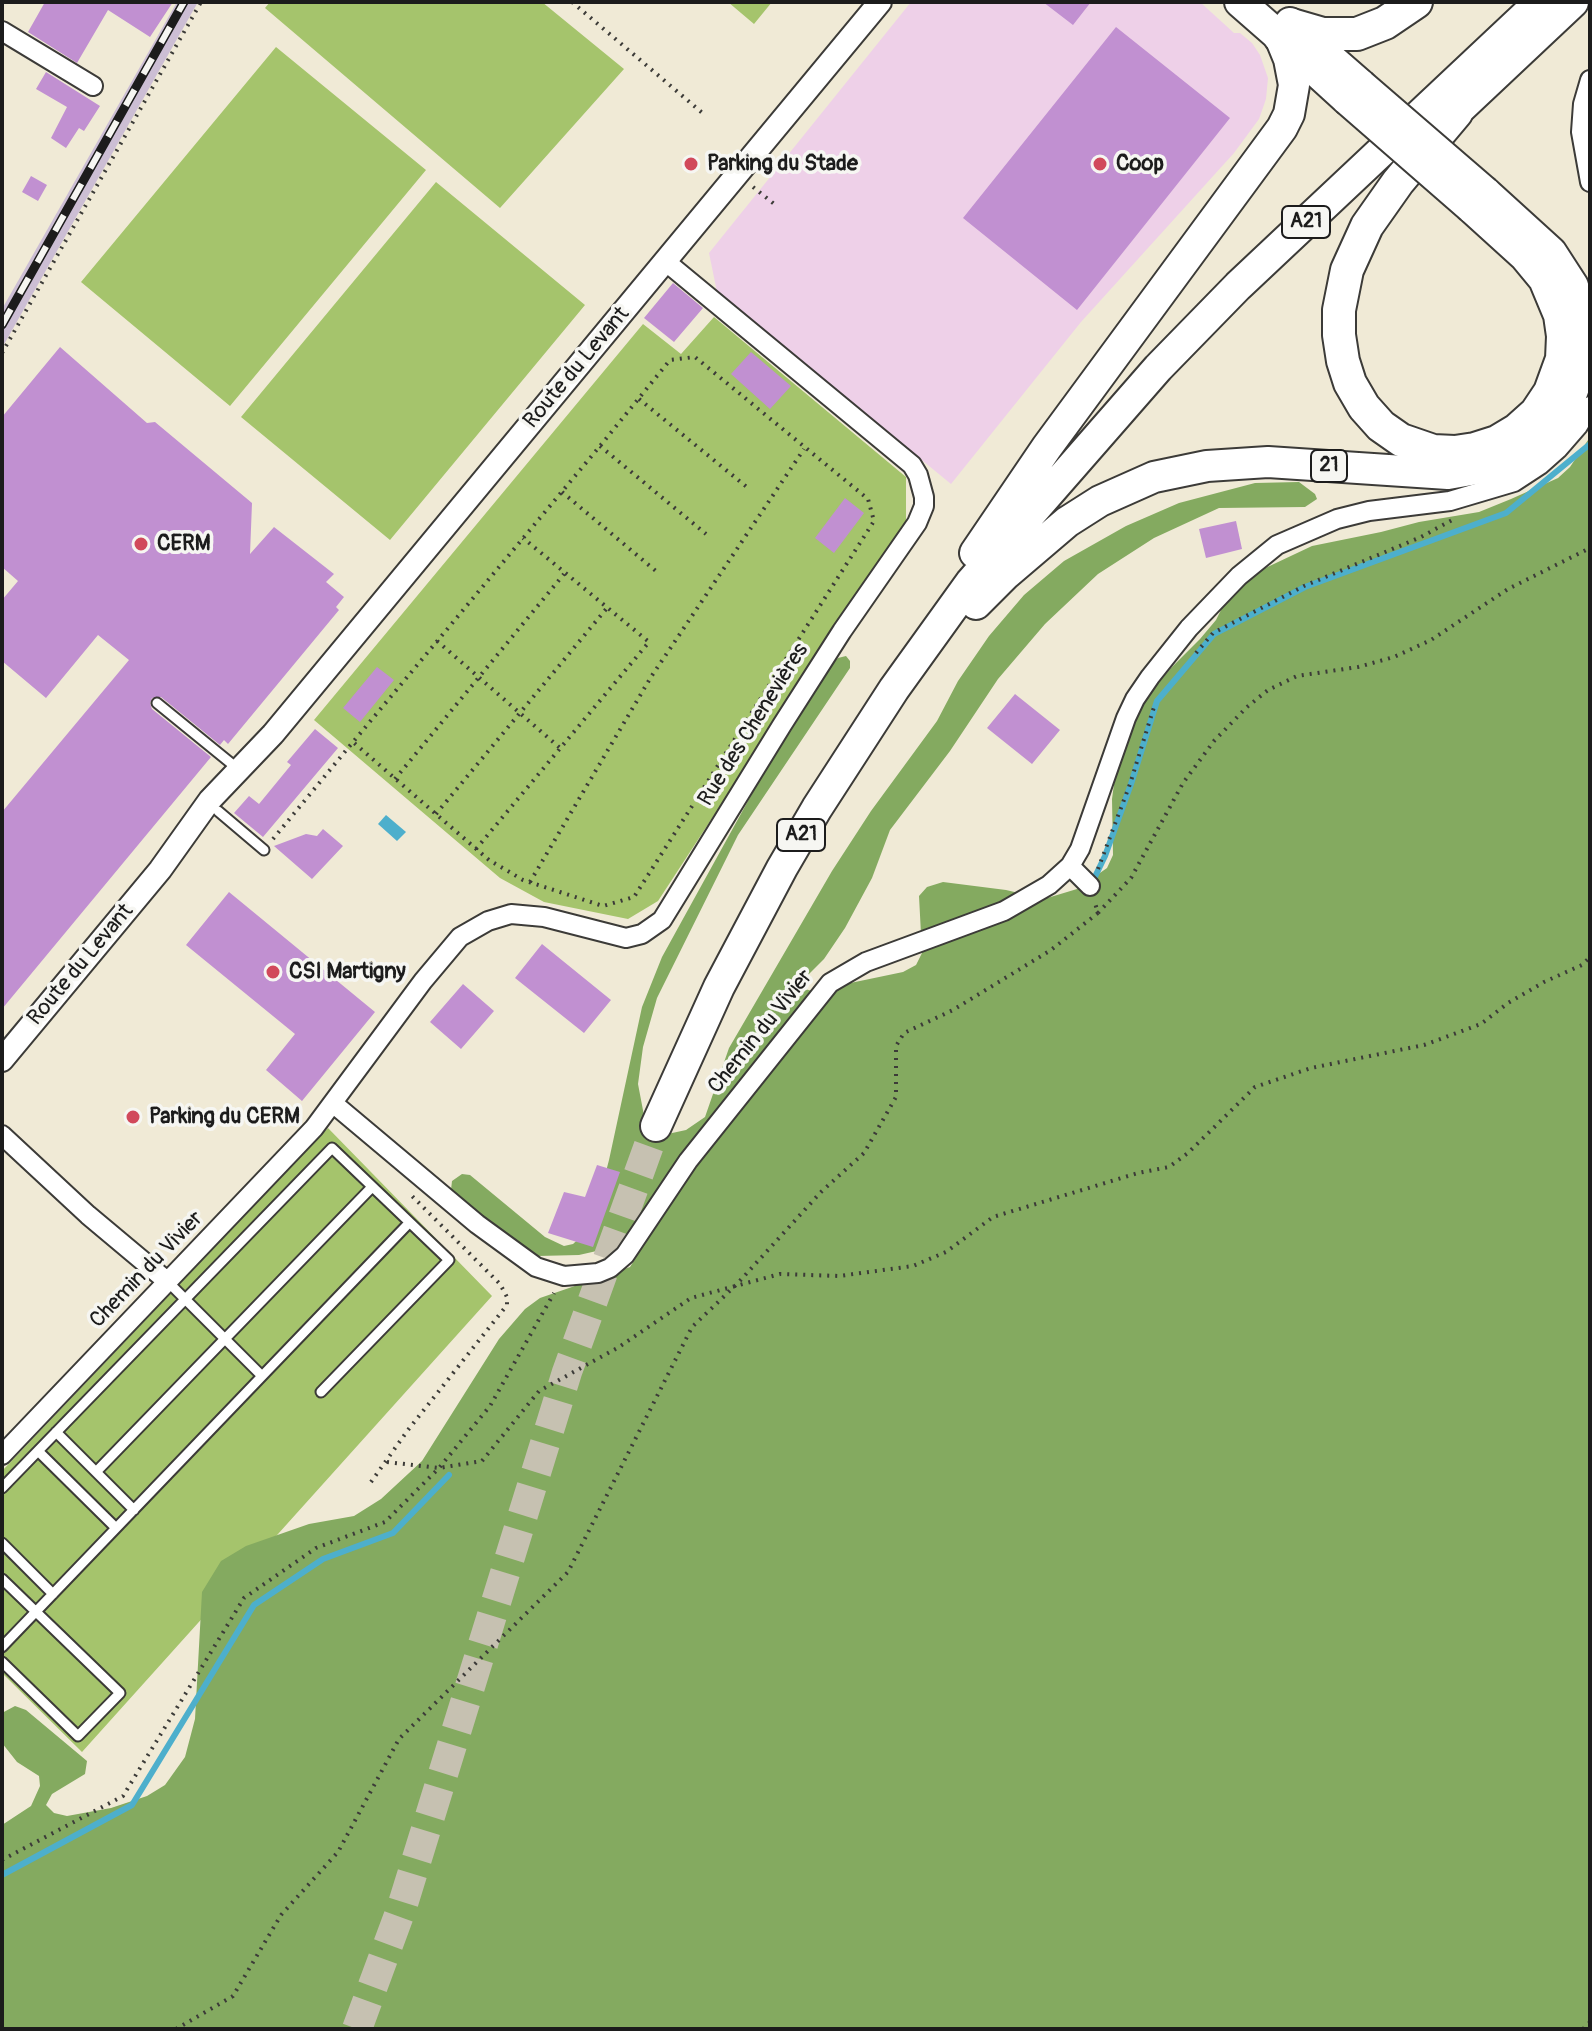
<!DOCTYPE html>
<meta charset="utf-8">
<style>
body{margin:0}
#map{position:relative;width:1592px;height:2031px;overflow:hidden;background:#f0ead6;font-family:Pangolin,sans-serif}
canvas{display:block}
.frame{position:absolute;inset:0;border:4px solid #1c1c1c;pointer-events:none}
</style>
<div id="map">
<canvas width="1592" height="2031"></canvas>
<div class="frame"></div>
</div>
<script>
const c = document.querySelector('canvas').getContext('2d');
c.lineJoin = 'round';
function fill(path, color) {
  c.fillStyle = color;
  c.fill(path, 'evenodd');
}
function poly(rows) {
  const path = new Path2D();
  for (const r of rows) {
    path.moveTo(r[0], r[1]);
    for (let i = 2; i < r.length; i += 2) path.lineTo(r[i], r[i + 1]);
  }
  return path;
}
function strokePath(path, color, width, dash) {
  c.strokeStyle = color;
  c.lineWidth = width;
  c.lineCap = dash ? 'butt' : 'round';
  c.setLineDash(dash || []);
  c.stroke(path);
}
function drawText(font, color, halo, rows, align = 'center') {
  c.font = font + ' Pangolin,sans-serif';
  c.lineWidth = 7;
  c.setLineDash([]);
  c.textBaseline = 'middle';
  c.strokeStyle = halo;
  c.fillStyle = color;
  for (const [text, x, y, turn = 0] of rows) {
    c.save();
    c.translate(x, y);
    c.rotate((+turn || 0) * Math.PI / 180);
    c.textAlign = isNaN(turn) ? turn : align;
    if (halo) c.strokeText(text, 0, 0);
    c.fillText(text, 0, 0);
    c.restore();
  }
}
const built = poly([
 [911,2,1200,2,1234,33,1240,33,1252,43,1260,55,1268,78,1266,99,1259,119,1234,153,1081,322,951,484,717,292,709,253]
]);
const industrial = poly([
 [177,2,198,2,2,348,2,309]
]);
const green = poly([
 [270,2,542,2,624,69,500,208,265,8],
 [728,2,772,2,754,24],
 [276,47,426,170,230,406,81,282],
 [436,182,585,305,390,540,241,417],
 [714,317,906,477,906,521,658,901,628,919,544,902,500,878,314,720,643,324,681,354],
 [328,1128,492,1296,82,1752,2,1673,2,1471]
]);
const forest = poly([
 [1590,437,1590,2029,2,2029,2,1825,31,1806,40,1786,39,1776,17,1762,2,1743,2,1713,15,1706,26,1710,87,1761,85,1774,52,1794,46,1805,54,1813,67,1816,111,1808,147,1796,165,1785,185,1757,195,1719,202,1592,221,1561,246,1546,309,1524,354,1516,381,1499,422,1461,499,1339,525,1309,540,1298,630,1267,635,1259,633,1252,623,1245,579,1255,538,1256,521,1252,457,1200,451,1190,452,1181,462,1174,470,1175,545,1237,564,1246,573,1244,586,1232,597,1206,609,1160,642,1007,662,957,759,781,832,664,838,658,846,656,850,661,850,668,738,835,657,998,643,1047,638,1084,646,1126,663,1135,686,1130,705,1117,729,1048,832,871,871,811,937,721,958,681,989,636,1024,595,1064,561,1126,526,1179,503,1255,483,1299,482,1315,494,1317,499,1305,507,1219,508,1154,538,1098,574,1045,624,998,679,950,751,890,830,872,878,845,928,824,959,807,976,803,984,805,989,812,991,903,972,916,965,922,953,919,896,927,887,943,882,1006,890,1044,899,1077,889,1107,868,1113,855,1112,799,1117,762,1130,726,1147,696,1172,667,1200,639,1216,620,1227,598,1259,571,1312,546,1381,532,1419,522,1479,512,1511,499,1558,478,1570,467]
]);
const water = poly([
 [386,815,406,832,397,841,378,824]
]);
const stream = poly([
 [1091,885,1105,856,1131,784,1157,701,1214,634,1305,587,1506,513,1590,444],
 [2,1875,132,1805,254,1605,323,1559,393,1533,449,1475]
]);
const building = poly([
 [45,2,173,2,150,37,108,10,77,63,28,32],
 [1043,2,1091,2,1073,25],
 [1116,27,1230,118,1077,310,963,218],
 [46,72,100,106,84,131,79,128,66,148,51,138,67,107,36,89],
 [31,176,47,185,38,201,22,192],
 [673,283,703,308,674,342,644,318],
 [60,347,147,423,155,422,252,503,250,554,274,527,334,574,326,582,344,597,336,607,339,610,228,744,224,740,220,745,161,697,152,698,150,703,152,709,211,757,2,1009,2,812,129,660,98,635,46,698,2,661,2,600,18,581,2,567,2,417],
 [751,352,791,386,770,409,731,374],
 [845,498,864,513,834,553,815,538],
 [1236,521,1242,549,1206,558,1199,529],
 [377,667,394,680,360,722,343,708],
 [1015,694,1060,730,1032,764,987,728],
 [315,729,338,748,263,837,234,813,249,796,259,804,291,765,287,762],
 [323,829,343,846,312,879,274,846,306,834,317,836],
 [229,892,375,1012,302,1101,266,1070,295,1034,186,945],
 [542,944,611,1000,584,1033,515,978],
 [463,984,494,1011,461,1049,430,1022],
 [597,1165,620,1172,593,1247,548,1233,564,1192,585,1197]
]);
const trunkTunnel = poly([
 [357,2029,402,1907,567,1372,656,1126]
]);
const path = poly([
 [572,2,706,116],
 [753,187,778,207],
 [2,353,201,2],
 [639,399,748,488],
 [600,446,706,534],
 [562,492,657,572],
 [437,641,560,748],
 [1196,653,1213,633,1304,586,1421,537,1452,520],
 [395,779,564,574],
 [436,814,607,608],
 [273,839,353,742,600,446,670,360,695,357,868,499,874,521,634,897,603,906,523,880,489,860,353,742],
 [476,849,649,642,523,538],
 [1098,869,1130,784,1154,707],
 [530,882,651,677,804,449],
 [1098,913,1131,878,1183,783,1214,741,1247,707,1268,690,1297,676,1358,667,1394,657,1431,640,1508,589,1590,548],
 [387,1462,439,1468,482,1461,539,1391,619,1347,691,1298,780,1274,839,1276,913,1266,946,1252,993,1217,1138,1173,1169,1167,1188,1153,1255,1087,1311,1068,1424,1045,1481,1024,1508,1003,1544,982,1582,965,1590,957],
 [371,1482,408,1430,507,1305,507,1297,500,1284,412,1196],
 [2,1860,123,1796,244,1598,316,1548,385,1522,439,1468,490,1406,554,1293],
 [176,2029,233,1996,281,1915,338,1852,399,1739,568,1572,692,1327,737,1284,821,1192,864,1153,896,1097,896,1046,904,1033,953,1010,1051,950,1098,913,1095,903],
 [1583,2029,1590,2022]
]);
const service = poly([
 [157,703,238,769],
 [218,811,264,850],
 [168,1282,262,1376],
 [56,1432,134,1510],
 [38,1451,116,1528],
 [96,1472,372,1187],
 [2,1488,332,1148,449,1260,321,1392],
 [2,1543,53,1594],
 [2,1579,120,1693,78,1736,2,1662],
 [2,1647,409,1223]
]);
const minor = poly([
 [2,31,93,86],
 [1590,80,1583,104,1581,132,1590,182],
 [1070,866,1090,886],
 [334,1104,477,1224,536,1267,564,1276,598,1273,610,1268,625,1255,688,1161,830,983,866,962,1004,911,1049,885,1070,866,1080,849,1126,718,1135,699,1150,677,1189,628,1239,576,1277,545,1337,519,1369,511,1450,501,1514,482,1540,465,1558,449,1578,426,1590,406],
 [2,1135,88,1215,168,1282],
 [2,1455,314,1128,423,981,460,937,488,921,511,914,544,917,626,938,642,934,662,920,782,725,842,631,917,523,924,506,924,497,918,475,912,465,665,261]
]);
const tertiary = poly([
 [2,1060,160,870,210,800,273,734,880,2]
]);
const trunk = poly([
 [1290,23,1361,85],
 [1439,128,1573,2],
 [975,553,1047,447,1282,128,1289,114,1294,85,1289,59,1280,37,1240,2],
 [976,604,1006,574,1067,522,1100,501,1154,477,1207,466,1268,462,1448,474,1493,466,1523,452,1536,443,1558,419,1568,404,1579,373,1582,340,1578,303,1573,286,1551,252,1485,192],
 [656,1126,719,987,782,868,817,808,894,689,971,582,1158,368,1238,286,1540,2]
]);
const motorway = poly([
 [1292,25,1323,34,1357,34,1385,23,1416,2],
 [1280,37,1348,99],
 [1456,113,1398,182,1367,226,1347,270,1339,310,1339,335,1343,361,1350,383,1364,407,1381,426,1401,440,1433,451,1455,452,1475,449,1497,442,1517,430,1536,413,1550,392,1562,359,1563,336,1560,315,1545,279,1526,256,1472,207]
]);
const rail = poly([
 [2,325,184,2]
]);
const trunkBridge = poly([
 [1361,85,1485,192]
]);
const motorwayBridge = poly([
 [1348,99,1472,207]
]);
const markers = [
 [691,164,8,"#d1495b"],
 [1100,164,8,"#d1495b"],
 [141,544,8,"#d1495b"],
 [273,972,8,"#d1495b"],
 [133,1117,8,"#d1495b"]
];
const shields = [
 [1306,222,48],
 [1329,466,36],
 [801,835,48]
];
const shieldNames = [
 ["A21",1306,222],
 ["21",1329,466],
 ["A21",801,835]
];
const poiNames = [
 ["Parking du Stade",707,164],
 ["Coop",1116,164],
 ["CERM",157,544],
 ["CSI Martigny",289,972],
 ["Parking du CERM",149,1117]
];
const streetNames = [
 ["Route du Levant",577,368,-50],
 ["Rue des Chenevières",754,725,-58],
 ["Route du Levant",81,965,-50],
 ["Chemin du Vivier",761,1032,-51],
 ["Chemin du Vivier",147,1270,-46]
];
fill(built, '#eed0e8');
fill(industrial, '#ccbed4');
fill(green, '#a5c46c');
fill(forest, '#84aa60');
fill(water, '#4dafcc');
strokePath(stream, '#4dafcc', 6);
fill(building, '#c190d1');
strokePath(trunkTunnel, '#c6c1b1', 30, [30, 15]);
strokePath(service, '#3c3b38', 13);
strokePath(minor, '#3c3b38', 22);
strokePath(tertiary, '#3c3b38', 26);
strokePath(trunk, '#3c3b38', 34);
strokePath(motorway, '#3c3b38', 36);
strokePath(path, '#3c3b38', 4, [2, 6]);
strokePath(service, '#fff', 9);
strokePath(minor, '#fff', 18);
strokePath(tertiary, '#fff', 22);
strokePath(trunk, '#fff', 30);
strokePath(motorway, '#fff', 32);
strokePath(rail, '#1c1c1c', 9);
strokePath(rail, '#f6f6f2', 6, [18]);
strokePath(trunkBridge, '#3c3b38', 34, []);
strokePath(motorwayBridge, '#3c3b38', 36, []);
strokePath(trunkBridge, '#fff', 30);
strokePath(motorwayBridge, '#fff', 32);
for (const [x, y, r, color] of markers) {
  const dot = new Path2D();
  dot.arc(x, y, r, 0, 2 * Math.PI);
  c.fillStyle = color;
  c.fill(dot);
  strokePath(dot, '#f6f6f2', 3);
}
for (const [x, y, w] of shields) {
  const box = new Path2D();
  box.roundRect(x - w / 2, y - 16, w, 32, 6);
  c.fillStyle = '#f6f6f2';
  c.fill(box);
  strokePath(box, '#1c1c1c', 2);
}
drawText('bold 20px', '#1c1c1c', null, shieldNames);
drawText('bold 22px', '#1c1c1c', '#f6f6f2', poiNames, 'left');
drawText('22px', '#1c1c1c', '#f6f6f2', streetNames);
</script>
